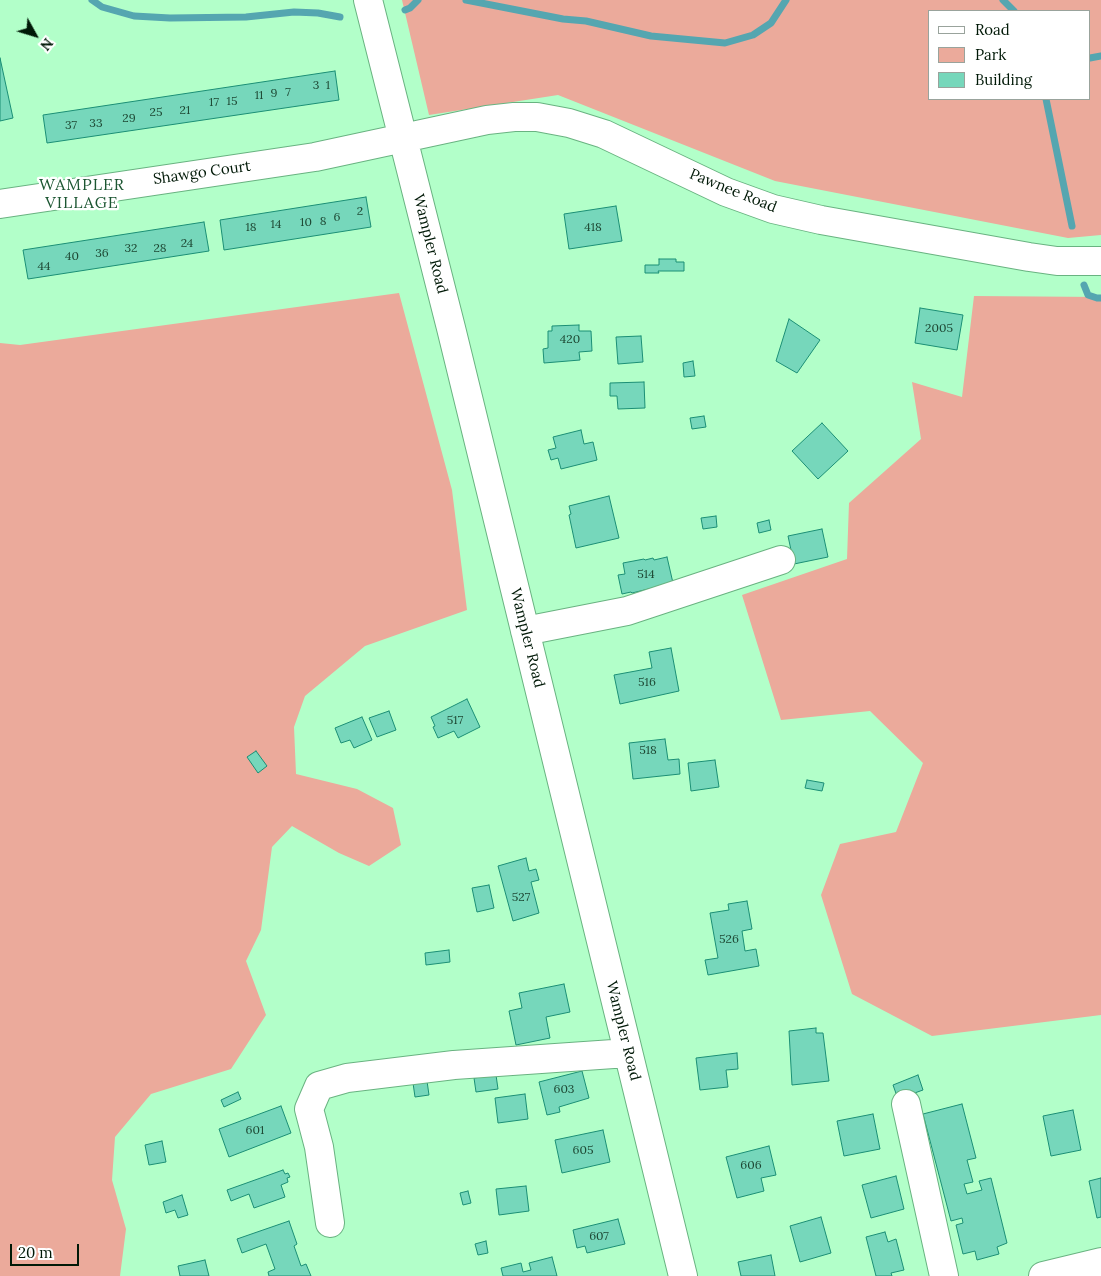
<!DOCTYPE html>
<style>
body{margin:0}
#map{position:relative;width:1101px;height:1276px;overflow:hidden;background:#b2ffc9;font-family:Lora,serif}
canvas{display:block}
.legend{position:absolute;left:928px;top:10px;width:162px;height:90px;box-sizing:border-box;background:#fff;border:1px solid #99a39c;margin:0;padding:6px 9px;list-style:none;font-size:15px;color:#001907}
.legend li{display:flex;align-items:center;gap:10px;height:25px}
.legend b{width:25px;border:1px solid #99a39c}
.north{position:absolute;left:10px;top:10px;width:50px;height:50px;-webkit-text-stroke:4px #fff;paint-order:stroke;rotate:129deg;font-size:14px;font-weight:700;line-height:20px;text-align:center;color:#001907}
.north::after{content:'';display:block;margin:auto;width:18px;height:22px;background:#001907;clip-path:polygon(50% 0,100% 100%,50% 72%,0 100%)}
.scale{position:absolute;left:10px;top:1244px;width:69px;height:22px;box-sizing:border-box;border:2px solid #001907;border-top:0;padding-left:6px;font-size:15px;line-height:18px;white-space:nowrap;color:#001907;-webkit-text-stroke:4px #fff;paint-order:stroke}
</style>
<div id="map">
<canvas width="1101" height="1276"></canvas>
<ul class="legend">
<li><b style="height:6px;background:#fff"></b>Road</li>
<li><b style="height:14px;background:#ebaa9b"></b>Park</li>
<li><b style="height:14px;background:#76d7bb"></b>Building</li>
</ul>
<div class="north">N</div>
<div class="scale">20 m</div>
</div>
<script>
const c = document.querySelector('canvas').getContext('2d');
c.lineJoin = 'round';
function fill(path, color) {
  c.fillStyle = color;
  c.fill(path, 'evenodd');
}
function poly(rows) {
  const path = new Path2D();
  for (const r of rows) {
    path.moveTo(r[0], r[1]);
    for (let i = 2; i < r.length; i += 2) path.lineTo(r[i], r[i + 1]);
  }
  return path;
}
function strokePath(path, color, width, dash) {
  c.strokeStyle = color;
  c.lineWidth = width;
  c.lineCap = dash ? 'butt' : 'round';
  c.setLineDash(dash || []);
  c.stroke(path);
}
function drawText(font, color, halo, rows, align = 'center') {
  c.font = font + ' Lora,serif';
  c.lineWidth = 4.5;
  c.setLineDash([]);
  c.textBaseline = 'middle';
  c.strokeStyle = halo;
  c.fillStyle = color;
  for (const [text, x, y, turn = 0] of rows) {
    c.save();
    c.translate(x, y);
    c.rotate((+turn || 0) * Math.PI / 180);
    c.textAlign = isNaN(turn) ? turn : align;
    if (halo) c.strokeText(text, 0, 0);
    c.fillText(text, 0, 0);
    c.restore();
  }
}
const green = poly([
 [402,0,1101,0,1101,235,1068,238,775,181,558,95,429,115],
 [930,11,1090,11,1090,99,930,99],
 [399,293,452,490,467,610,365,646,305,696,294,727,296,774,357,789,393,808,401,845,369,866,339,853,292,826,272,847,261,930,246,961,266,1015,231,1069,151,1094,115,1137,112,1180,126,1229,120,1276,0,1276,0,343,20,345],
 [974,296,1101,297,1101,1015,932,1036,852,994,821,895,840,844,896,832,923,763,870,711,781,720,742,595,847,559,849,503,921,439,912,382,962,397]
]);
const stream = poly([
 [92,0,102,7,134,16,170,18,246,17,294,12,318,13,340,17],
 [466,0,563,19,586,21,651,36,725,43,753,35,771,23,786,0],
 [1003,0,1014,11],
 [405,10,410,8,418,0],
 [1090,58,1101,56],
 [1046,99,1072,226],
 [1084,285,1088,295,1097,298,1101,298]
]);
const building = poly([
 [0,58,13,118,0,121,0,58],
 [335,71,339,100,47,143,43,115,335,71],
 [366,197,371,227,224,250,220,220,366,197],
 [616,206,622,241,569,249,564,214,616,206],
 [204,222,209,251,28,279,23,250,204,222],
 [659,259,676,259,676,262,684,262,684,271,658,271,659,273,645,273,645,265,659,265,659,259],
 [920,308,963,315,957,350,915,343,920,308],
 [789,319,820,340,797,373,776,361,789,319],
 [579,325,579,331,591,331,592,351,579,352,580,360,544,363,543,349,548,348,548,331,552,331,552,326,579,325],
 [641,336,643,362,618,364,616,337,641,336],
 [693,361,695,376,684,377,683,363,693,361],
 [644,382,645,408,618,409,617,396,610,396,610,383,644,382],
 [704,416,706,427,692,429,690,418,704,416],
 [822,423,848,451,818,479,792,451,822,423],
 [581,430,584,444,593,442,597,460,561,469,558,458,551,460,548,450,556,448,553,437,581,430],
 [609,496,619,538,576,548,569,515,571,514,569,506,609,496],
 [716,516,717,527,703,529,701,518,716,516],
 [769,520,771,530,759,533,757,523,769,520],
 [822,529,828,557,794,564,788,536,822,529],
 [667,557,673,583,632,593,631,592,622,594,618,575,625,574,623,563,644,559,645,560,653,558,654,560,667,557],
 [671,648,679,691,620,704,614,675,652,668,649,652,671,648],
 [467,699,480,727,458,738,454,731,438,738,433,727,435,726,431,717,467,699],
 [389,711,396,730,377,737,369,718,389,711],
 [362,717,372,740,354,748,350,740,341,743,335,728,362,717],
 [665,739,668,760,679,759,680,774,633,779,629,743,665,739],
 [256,751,267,766,258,773,247,757,256,751],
 [715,760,719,787,691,791,688,763,715,760],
 [807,780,824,783,822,791,805,788,807,780],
 [526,858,529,871,536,869,539,880,531,882,539,913,513,921,498,866,526,858],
 [489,885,494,908,477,912,472,888,489,885],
 [747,901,752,929,742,931,745,951,756,949,759,966,708,975,705,960,718,958,710,913,729,910,728,904,747,901],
 [449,950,450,962,426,965,425,953,449,950],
 [564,984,570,1012,546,1017,550,1038,516,1045,509,1011,522,1008,519,993,564,984],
 [816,1028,816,1033,823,1033,829,1081,792,1085,789,1031,816,1028],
 [737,1053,738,1069,726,1070,728,1087,700,1090,696,1058,737,1053],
 [582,1071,589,1098,559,1107,560,1112,547,1115,539,1082,582,1071],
 [496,1075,498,1089,476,1092,474,1078,496,1075],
 [918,1075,923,1090,898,1099,893,1085,918,1075],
 [427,1081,429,1095,415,1097,413,1083,427,1081],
 [238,1092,241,1099,224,1107,221,1100,238,1092],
 [525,1094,528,1119,498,1123,495,1098,525,1094],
 [962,1104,976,1158,967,1160,973,1182,964,1184,967,1194,982,1190,979,1181,991,1178,1007,1243,997,1247,999,1254,977,1260,975,1251,963,1254,956,1225,963,1223,962,1218,951,1221,923,1114,962,1104],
 [281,1106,291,1133,229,1157,219,1129,281,1106],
 [1073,1110,1081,1150,1051,1156,1043,1116,1073,1110],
 [873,1114,880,1149,844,1156,837,1121,873,1114],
 [603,1130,610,1162,562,1173,555,1140,603,1130],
 [162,1141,166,1162,149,1165,145,1145,162,1141],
 [769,1146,776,1175,761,1178,764,1191,737,1198,726,1157,769,1146],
 [283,1170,285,1174,288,1173,290,1177,287,1178,288,1182,281,1185,285,1197,254,1208,249,1194,231,1201,227,1190,283,1170],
 [896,1176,904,1209,871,1218,862,1185,896,1176],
 [1101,1178,1101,1217,1097,1218,1089,1181,1101,1178],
 [526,1186,529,1211,499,1215,496,1189,526,1186],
 [468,1191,471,1203,463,1205,460,1193,468,1191],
 [182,1195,188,1215,178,1218,175,1210,166,1213,163,1202,182,1195],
 [821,1217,831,1253,800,1262,790,1226,821,1217],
 [618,1219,625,1244,587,1253,585,1246,577,1248,573,1230,618,1219],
 [289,1221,297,1244,294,1246,301,1266,306,1264,311,1276,269,1276,268,1272,275,1269,266,1244,242,1253,237,1239,289,1221],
 [885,1232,888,1242,896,1239,904,1270,891,1273,892,1276,876,1276,866,1237,885,1232],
 [486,1241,488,1253,478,1255,475,1244,486,1241],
 [771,1255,775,1276,741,1276,738,1262,771,1255],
 [552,1257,557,1276,503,1276,501,1268,521,1263,523,1272,531,1270,529,1263,552,1257],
 [205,1260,209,1276,180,1276,178,1266,205,1260]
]);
const minor = poly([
 [368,0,451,328,683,1276],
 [0,204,315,157,487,120,514,117,537,117,569,123,604,134,726,192,773,209,821,220,1029,257,1057,261,1101,261],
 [525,631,627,611,781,560],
 [906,1104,944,1276],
 [330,1223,319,1147,309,1109,319,1086,347,1078,454,1065,628,1053],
 [1043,1276,1101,1262]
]);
const numberNames = [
 ["3",316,86],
 ["1",328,86],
 ["7",288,93],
 ["9",274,94],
 ["11",259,96],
 ["15",232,102],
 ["17",214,103],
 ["21",185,111],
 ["25",156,113],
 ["29",129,119],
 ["33",96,124],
 ["37",71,126],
 ["2",360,212],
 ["6",337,218],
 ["8",323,222],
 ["10",306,223],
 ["14",276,225],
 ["18",251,228],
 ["418",593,228],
 ["24",187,244],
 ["32",131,249],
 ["28",160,249],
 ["36",102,254],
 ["40",72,257],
 ["44",44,267],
 ["2005",939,329],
 ["420",570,340],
 ["514",646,575],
 ["516",647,683],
 ["517",455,721],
 ["518",648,751],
 ["527",521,898],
 ["526",729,940],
 ["603",564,1090],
 ["601",255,1131],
 ["605",583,1151],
 ["606",751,1166],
 ["607",599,1237]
];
const streetNames = [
 ["Shawgo Court",202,173,-8],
 ["Pawnee Road",733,191,22],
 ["Wampler Road",430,244,76],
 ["Wampler Road",527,638,76],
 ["Wampler Road",623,1031,76]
];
const neighbourhoodNames = [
 ["WAMPLER",82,185],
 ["VILLAGE",82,203]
];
fill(green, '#ebaa9b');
strokePath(stream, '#55a6b0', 7);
fill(building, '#76d7bb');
strokePath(building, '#1b8f75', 1);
strokePath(minor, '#69b381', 30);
strokePath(minor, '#fff', 28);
drawText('12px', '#1e4834', null, numberNames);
drawText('15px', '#001907', '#fff', streetNames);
c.letterSpacing = '1px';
drawText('16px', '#1c5632', '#fff', neighbourhoodNames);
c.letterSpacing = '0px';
</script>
